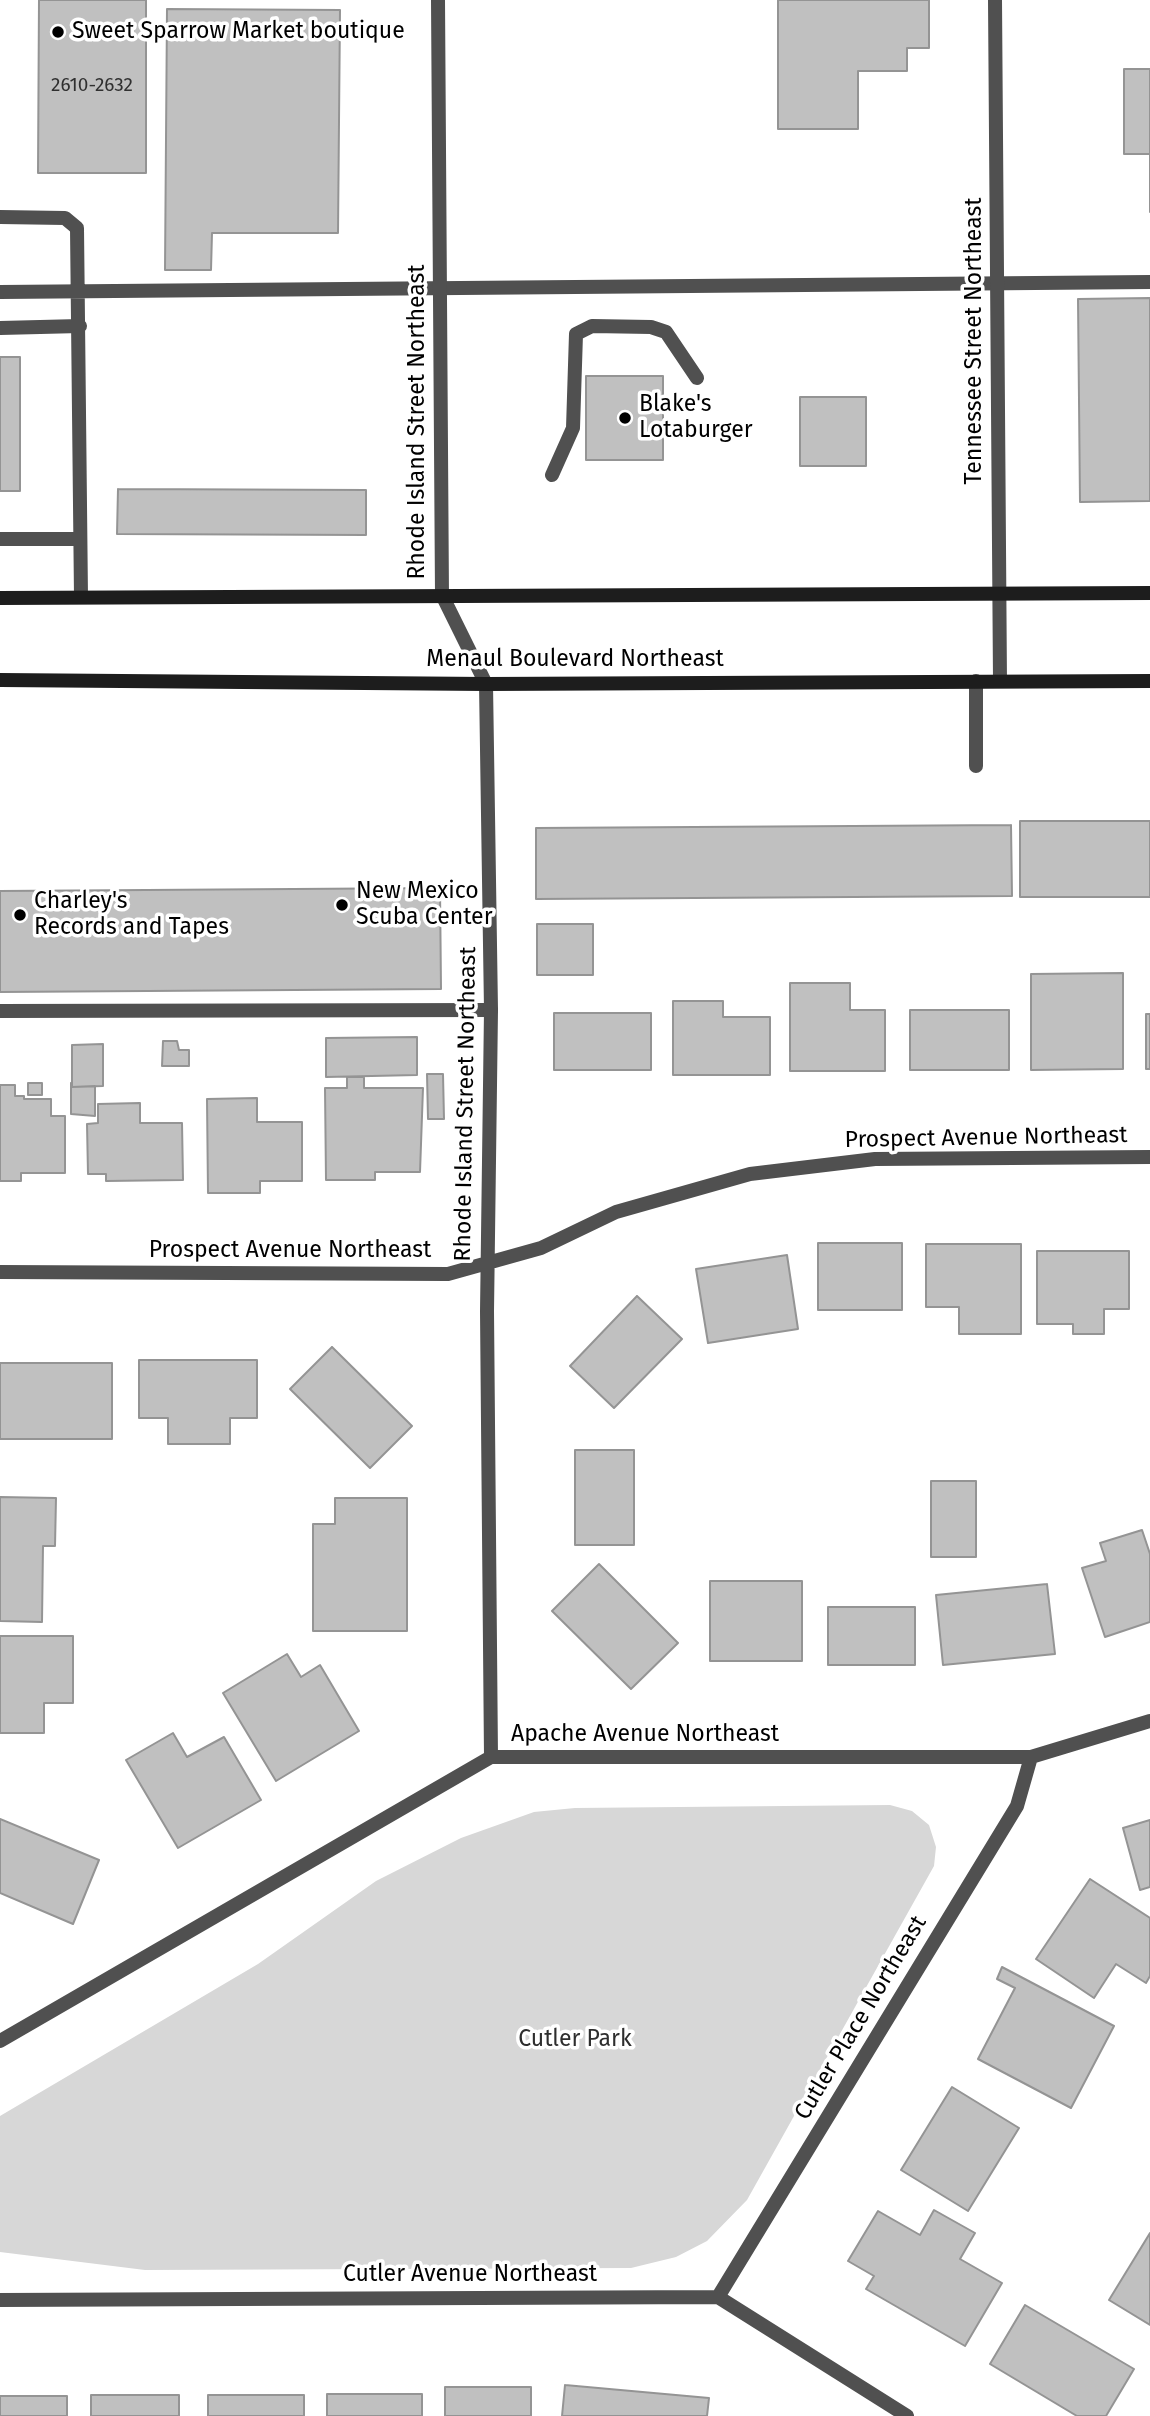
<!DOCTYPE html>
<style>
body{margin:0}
canvas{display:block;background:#fff}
</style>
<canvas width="1150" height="2416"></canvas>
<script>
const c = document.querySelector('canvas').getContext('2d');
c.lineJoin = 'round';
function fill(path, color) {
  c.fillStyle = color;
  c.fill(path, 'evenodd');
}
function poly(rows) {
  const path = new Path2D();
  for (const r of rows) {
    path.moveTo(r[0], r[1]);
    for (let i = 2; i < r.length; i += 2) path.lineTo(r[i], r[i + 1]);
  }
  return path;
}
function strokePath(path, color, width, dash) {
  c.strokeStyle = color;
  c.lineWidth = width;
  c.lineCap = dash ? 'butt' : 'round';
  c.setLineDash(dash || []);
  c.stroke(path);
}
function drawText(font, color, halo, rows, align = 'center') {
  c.font = font + ' "Fira Sans",sans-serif';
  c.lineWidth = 7;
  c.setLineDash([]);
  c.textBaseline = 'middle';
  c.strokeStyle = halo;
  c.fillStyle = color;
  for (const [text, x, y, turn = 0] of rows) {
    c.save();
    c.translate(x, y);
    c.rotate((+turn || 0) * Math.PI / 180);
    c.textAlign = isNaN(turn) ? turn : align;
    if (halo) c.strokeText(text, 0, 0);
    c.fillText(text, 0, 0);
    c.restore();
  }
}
const green = poly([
 [890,1805,912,1811,929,1825,936,1847,934,1866,747,2200,707,2241,676,2257,631,2268,145,2270,0,2252,0,2116,258,1964,376,1881,461,1838,534,1812,575,1808]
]);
const building = poly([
 [39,0,146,0,146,173,38,173,39,0],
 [778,0,929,0,929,48,907,48,907,71,858,71,858,129,778,129,778,0],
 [167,9,340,10,338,233,212,233,211,270,165,270,167,9],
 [1124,69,1150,69,1150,212,1150,154,1124,154,1124,69],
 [1150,298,1150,501,1080,502,1078,299,1150,298],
 [0,357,20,357,20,491,0,491,0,357],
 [586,376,663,376,663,460,586,460,586,376],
 [800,397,866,397,866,466,800,466,800,397],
 [118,489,366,490,366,535,117,534,118,489],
 [1020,821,1150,821,1150,897,1020,897,1020,821],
 [1011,825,1012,896,536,899,536,828,1011,825],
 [440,888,441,989,0,992,0,891,440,888],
 [537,924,593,924,593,975,537,975,537,924],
 [1123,973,1123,1069,1031,1070,1031,974,1123,973],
 [790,983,850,983,850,1010,885,1010,885,1071,790,1071,790,983],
 [673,1001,723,1001,723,1017,770,1017,770,1075,673,1075,673,1001],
 [910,1010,1009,1010,1009,1070,910,1070,910,1010],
 [554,1013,651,1013,651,1070,554,1070,554,1013],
 [1146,1014,1150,1014,1150,1069,1146,1069,1146,1014],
 [417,1037,417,1075,326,1077,326,1038,417,1037],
 [163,1041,177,1041,179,1050,189,1050,189,1066,162,1066,163,1041],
 [103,1044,103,1086,72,1087,72,1045,103,1044],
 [427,1074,443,1074,444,1119,428,1119,427,1074],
 [347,1077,364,1077,364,1088,423,1088,420,1172,375,1172,375,1180,326,1180,325,1088,347,1088,347,1077],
 [28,1083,42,1083,42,1095,28,1095,28,1083],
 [71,1083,72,1087,95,1086,95,1116,71,1114,71,1083],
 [0,1085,15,1085,15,1096,24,1096,24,1099,51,1099,51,1116,65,1116,65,1173,21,1173,21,1181,0,1181,0,1085],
 [257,1098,257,1122,302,1122,302,1181,260,1181,260,1193,208,1193,207,1099,257,1098],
 [140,1103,140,1123,182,1123,183,1180,106,1181,106,1174,88,1174,87,1124,98,1123,98,1104,140,1103],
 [818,1243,902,1243,902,1310,818,1310,818,1243],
 [926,1244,1021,1244,1021,1334,959,1334,959,1307,926,1307,926,1244],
 [1037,1251,1129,1251,1129,1309,1104,1309,1104,1334,1073,1334,1073,1324,1037,1324,1037,1251],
 [787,1255,798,1329,708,1343,696,1269,787,1255],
 [637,1296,682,1339,614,1408,570,1366,637,1296],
 [332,1347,412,1426,370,1468,290,1389,332,1347],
 [139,1360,257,1360,257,1418,230,1418,230,1444,168,1444,168,1418,139,1418,139,1360],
 [0,1363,112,1363,112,1439,0,1439,0,1363],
 [575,1450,634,1450,634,1545,575,1545,575,1450],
 [931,1481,976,1481,976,1557,931,1557,931,1481],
 [0,1497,56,1498,55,1546,43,1546,42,1622,0,1621,0,1497],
 [335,1498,407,1498,407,1631,313,1631,313,1524,335,1524,335,1498],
 [1142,1530,1150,1554,1150,1622,1105,1637,1082,1568,1106,1561,1100,1543,1142,1530],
 [599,1564,678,1643,631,1689,552,1611,599,1564],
 [710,1581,802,1581,802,1661,710,1661,710,1581],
 [1047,1584,1055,1654,943,1665,936,1595,1047,1584],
 [828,1607,915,1607,915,1665,828,1665,828,1607],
 [0,1636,73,1636,73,1703,44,1703,44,1733,0,1733,0,1636],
 [287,1654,301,1677,320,1665,359,1731,276,1781,223,1693,287,1654],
 [173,1733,187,1757,224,1737,261,1800,178,1848,126,1760,173,1733],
 [0,1819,99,1860,73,1924,0,1893,0,1819],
 [1150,1820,1150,1887,1140,1890,1123,1828,1150,1820],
 [1090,1879,1150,1918,1150,1976,1146,1983,1116,1964,1094,1998,1036,1959,1090,1879],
 [1002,1967,1114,2026,1071,2108,978,2059,1015,1988,997,1979,1002,1967],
 [952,2087,1019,2128,968,2211,901,2170,952,2087],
 [934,2210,975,2233,960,2259,1002,2283,965,2346,866,2289,874,2276,848,2261,878,2211,920,2235,934,2210],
 [1150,2233,1150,2325,1109,2300,1150,2233],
 [1025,2305,1134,2369,1106,2416,1077,2416,990,2364,1025,2305],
 [565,2385,709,2398,707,2416,562,2416,565,2385],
 [445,2387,531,2387,531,2416,445,2416,445,2387],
 [327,2394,422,2394,422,2416,327,2416,327,2394],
 [91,2395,179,2395,179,2416,91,2416,91,2395],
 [208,2395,304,2395,304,2416,208,2416,208,2395],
 [0,2396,67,2396,67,2416,0,2416,0,2396]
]);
const service = poly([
 [0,217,65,218,77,228,81,597],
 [0,292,1150,282],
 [0,328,80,326],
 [552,475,573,428,576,334,592,326,651,327,666,332,697,378],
 [0,539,80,539],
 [976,766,976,681],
 [0,1011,491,1010]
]);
const minor = poly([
 [438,0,442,595,486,684,491,1010,487,1311,491,1757],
 [995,0,1000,681],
 [0,1272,448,1274,541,1248,616,1212,750,1174,875,1159,1150,1157],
 [0,2041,491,1757,1031,1757,1150,1721],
 [718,2297,1017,1806,1031,1757],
 [0,2300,718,2297,907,2416]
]);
const secondary = poly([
 [0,598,1150,593],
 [0,680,486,684,1150,681]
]);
const markers = [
 [58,32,7,"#000"],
 [625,418,7,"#000"],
 [342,905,7,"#000"],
 [20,915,7,"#000"]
];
const numberNames = [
 ["2610-2632",92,86]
];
const poiNames = [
 ["Sweet Sparrow Market boutique",72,32],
 ["Blake's",639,405],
 ["Lotaburger",639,431],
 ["New Mexico",356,892],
 ["Scuba Center",356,918],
 ["Charley's",34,902],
 ["Records and Tapes",34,928]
];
const streetNames = [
 ["Tennessee Street Northeast",975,341,-90],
 ["Rhode Island Street Northeast",418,422,-90],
 ["Menaul Boulevard Northeast",575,660],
 ["Rhode Island Street Northeast",466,1104,-89],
 ["Prospect Avenue Northeast",986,1138,-1],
 ["Prospect Avenue Northeast",290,1251],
 ["Apache Avenue Northeast",645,1735],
 ["Cutler Place Northeast",861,2018,-59],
 ["Cutler Avenue Northeast",470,2275]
];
const parkNames = [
 ["Cutler Park",575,2040]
];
fill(green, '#d7d7d7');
fill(building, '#c0c0c0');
strokePath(building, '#949494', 2);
strokePath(service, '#505050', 14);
strokePath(minor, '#505050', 14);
strokePath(secondary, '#1d1d1d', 14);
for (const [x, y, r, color] of markers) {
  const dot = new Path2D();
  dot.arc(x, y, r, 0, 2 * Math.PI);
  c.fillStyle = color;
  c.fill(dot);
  strokePath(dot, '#fff', 2.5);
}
drawText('19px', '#303030', null, numberNames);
drawText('23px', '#000', '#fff', poiNames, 'left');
drawText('23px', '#000', '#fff', streetNames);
drawText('23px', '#2e2e2e', '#fff', parkNames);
</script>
